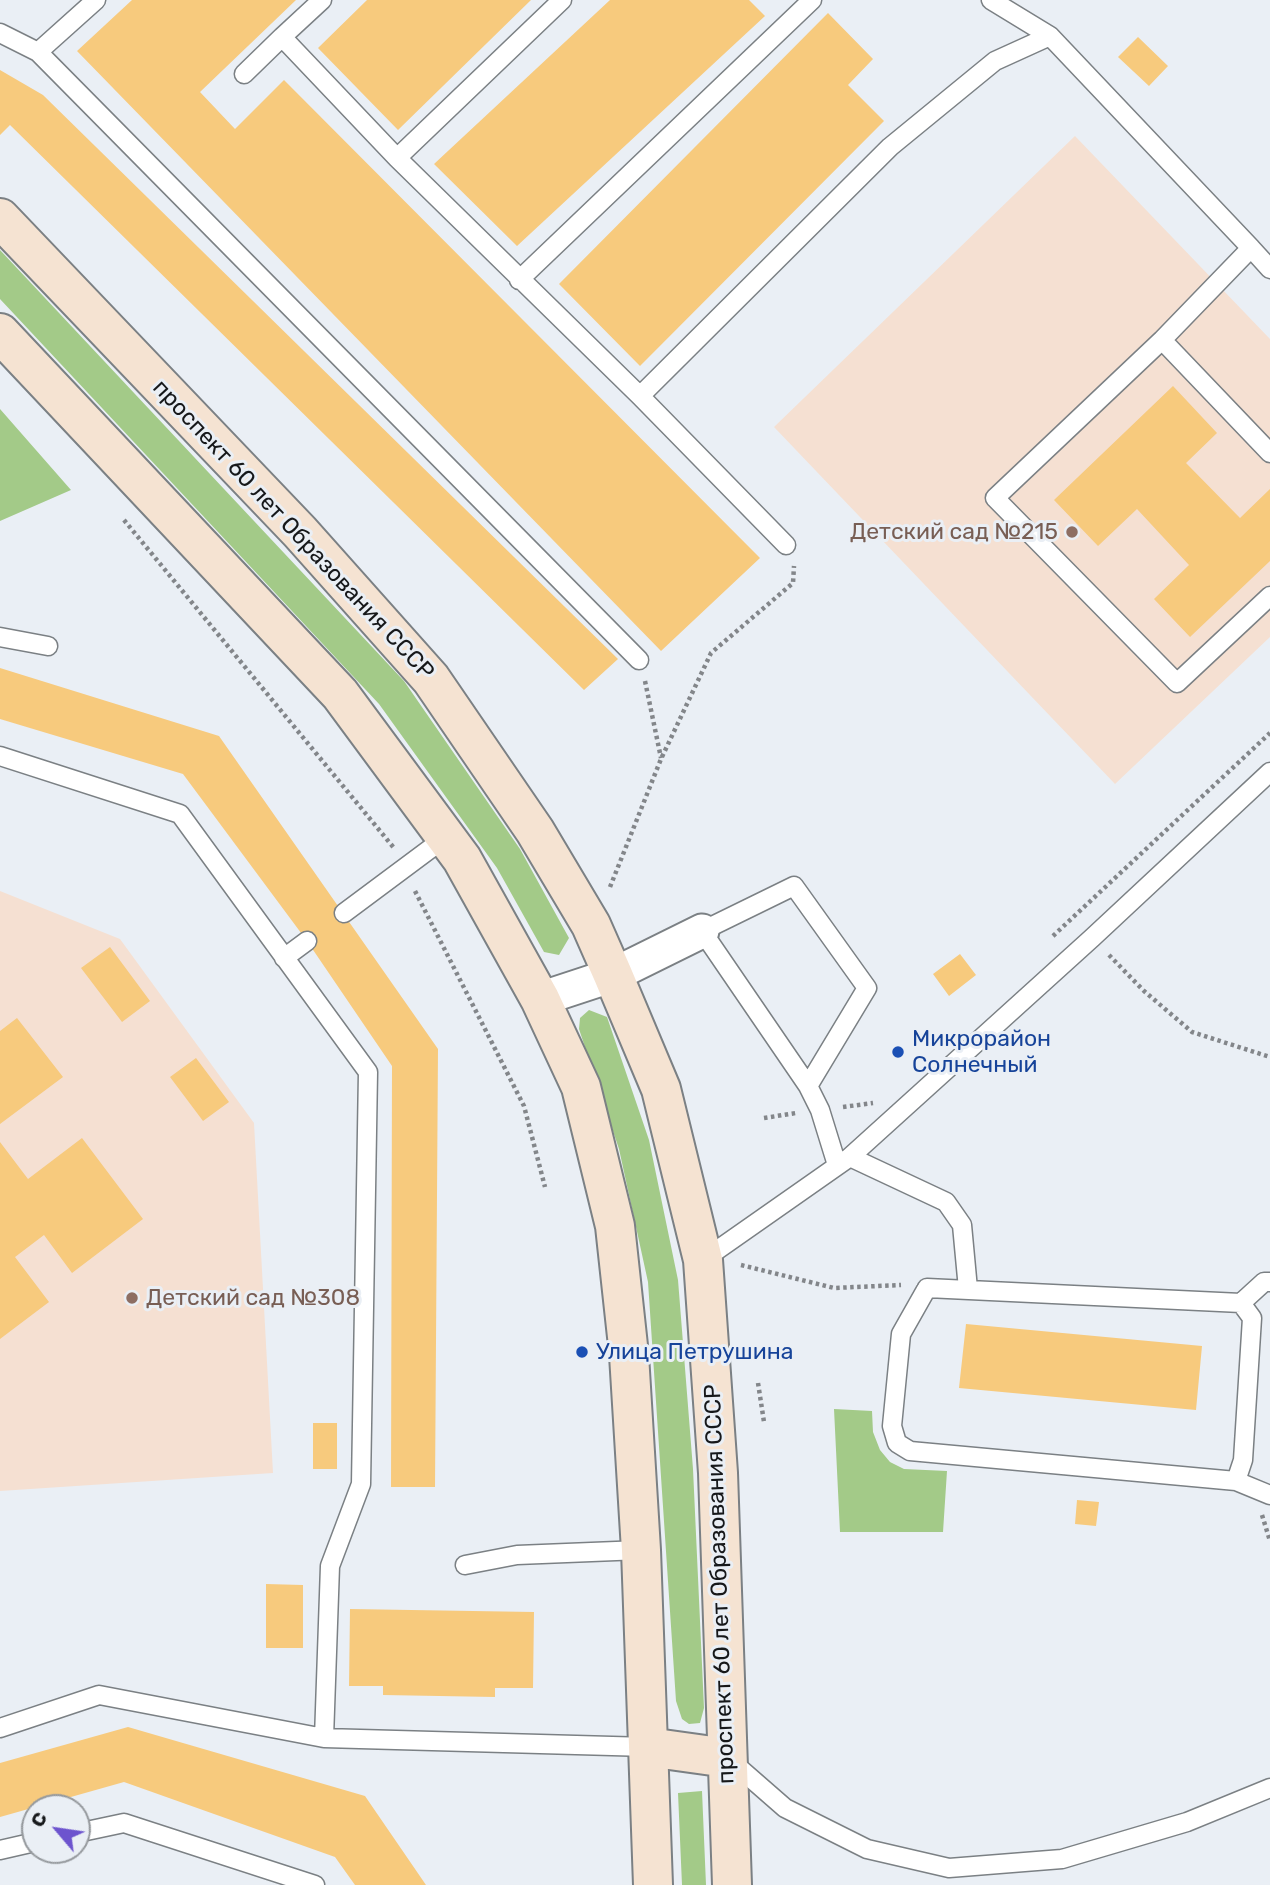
<!DOCTYPE html>
<meta charset="utf-8">
<style>
body{margin:0}
#map{position:relative;width:1270px;height:1885px;overflow:hidden;background:#eaeff5;font-family:Rubik,sans-serif}
canvas{display:block}
.north{position:absolute;left:21px;top:1794px;width:70px;height:70px;box-sizing:border-box;background:#eaeff5;border:2px solid #95999d;border-radius:50%;rotate:299deg;font-size:19px;font-weight:700;line-height:28px;text-align:center;color:#16181a}
.north::after{content:'';display:block;margin:auto;width:24px;height:32px;background:#6d54ce;clip-path:polygon(50% 0,100% 100%,50% 72%,0 100%)}
</style>
<div id="map">
<canvas width="1270" height="1885"></canvas>
<div class="north">С</div>
</div>
<script>
const c = document.querySelector('canvas').getContext('2d');
c.lineJoin = 'round';
function fill(path, color) {
  c.fillStyle = color;
  c.fill(path, 'evenodd');
}
function poly(rows) {
  const path = new Path2D();
  for (const r of rows) {
    path.moveTo(r[0], r[1]);
    for (let i = 2; i < r.length; i += 2) path.lineTo(r[i], r[i + 1]);
  }
  return path;
}
function strokePath(path, color, width, dash) {
  c.strokeStyle = color;
  c.lineWidth = width;
  c.lineCap = dash ? 'butt' : 'round';
  c.setLineDash(dash || []);
  c.stroke(path);
}
function drawText(font, color, halo, rows, align = 'center') {
  c.font = font + ' Rubik,sans-serif';
  c.lineWidth = 6;
  c.setLineDash([]);
  c.textBaseline = 'middle';
  c.strokeStyle = halo;
  c.fillStyle = color;
  for (const [text, x, y, turn = 0] of rows) {
    c.save();
    c.translate(x, y);
    c.rotate((+turn || 0) * Math.PI / 180);
    c.textAlign = isNaN(turn) ? turn : align;
    if (halo) c.strokeText(text, 0, 0);
    c.fillText(text, 0, 0);
    c.restore();
  }
}
const education = poly([
 [1075,136,1270,339,1270,637,1115,784,774,427],
 [0,891,120,939,254,1123,273,1473,0,1491]
]);
const green = poly([
 [0,250,404,681,520,849,569,938,559,955,544,952,497,868,379,704,0,299],
 [0,409,71,490,0,521],
 [589,1010,607,1017,649,1140,678,1280,693,1469,704,1708,700,1723,689,1724,682,1719,676,1701,648,1282,619,1149,579,1029,580,1018],
 [834,1409,872,1411,873,1432,880,1450,890,1462,904,1469,947,1471,943,1532,840,1532],
 [702,1791,706,1885,682,1885,678,1793]
]);
const building = poly([
 [132,0,296,0,200,92,235,129,284,80,760,558,661,651,77,51],
 [367,0,531,0,398,130,318,48],
 [610,0,749,0,765,16,517,246,434,164],
 [828,13,873,59,848,85,884,121,640,366,559,284],
 [1138,37,1168,66,1149,86,1118,57],
 [0,70,43,95,618,659,584,690,10,125,0,135],
 [1173,386,1217,433,1186,463,1240,518,1270,489,1270,561,1190,637,1154,599,1189,565,1137,509,1098,546,1054,500],
 [0,668,219,736,438,1049,435,1487,391,1487,392,1066,307,941,183,774,0,719],
 [110,947,150,1001,122,1022,81,968],
 [960,954,976,975,949,996,933,974],
 [17,1018,63,1077,0,1124,0,1031],
 [196,1058,229,1102,203,1121,170,1077],
 [82,1138,143,1219,72,1273,44,1235,15,1257,49,1302,0,1339,0,1142,28,1179],
 [966,1324,1202,1346,1196,1410,959,1388],
 [313,1423,337,1423,337,1469,313,1469],
 [1077,1500,1099,1502,1096,1526,1075,1524],
 [266,1584,303,1585,303,1648,266,1648],
 [350,1609,534,1612,533,1688,495,1688,495,1697,383,1695,383,1686,349,1686],
 [128,1727,365,1796,426,1885,355,1885,335,1857,124,1782,0,1817,0,1763]
]);
const path = poly([
 [124,520,394,848],
 [645,681,661,758],
 [610,887,661,759,711,653,793,583,794,566],
 [415,891,524,1106,545,1187],
 [1053,936,1270,733],
 [1109,955,1144,991,1192,1032,1270,1057],
 [843,1107,873,1103],
 [764,1118,796,1113],
 [741,1265,834,1288,901,1285],
 [758,1383,764,1422],
 [1262,1515,1270,1541]
]);
const lane = poly([
 [322,0,282,37,397,158,640,396,786,545],
 [991,0,1050,36,1251,248],
 [0,33,38,52,639,660],
 [38,52,96,0],
 [244,74,282,37],
 [397,158,562,0],
 [1270,269,1251,248,1162,340,995,498,1177,683,1270,596],
 [519,280,812,0],
 [1162,340,1270,453],
 [640,396,890,147,995,61,1050,36],
 [0,637,48,646],
 [0,756,180,814,368,1072,361,1484,330,1566,324,1738],
 [344,913,446,837],
 [284,958,307,941],
 [808,1086,867,988,794,886,702,931,808,1086,820,1110,837,1165],
 [850,1157,946,1202,962,1225,968,1289],
 [703,1260,850,1157,1092,938,1270,772],
 [927,1288,1241,1303,1252,1318,1243,1460,1236,1481,910,1451,897,1443,892,1426,901,1334,927,1288],
 [1241,1303,1264,1282,1270,1282],
 [1236,1481,1270,1495],
 [465,1565,517,1555,641,1550],
 [0,1728,99,1695,324,1738,648,1747],
 [730,1760,785,1808,867,1849,949,1868,1062,1859,1187,1822,1270,1788],
 [77,1833,124,1823,315,1885],
 [0,1850,35,1842]
]);
const street = poly([
 [540,999,613,975,702,931]
]);
const secondary = poly([
 [0,218,300,532,431,679,535,831,591,925,613,975,661,1089,703,1260,718,1473,732,1885],
 [0,333,340,694,462,859,540,999,581,1087,615,1226,629,1355,641,1550,653,1885],
 [648,1747,727,1758]
]);
const markers = [
 [1072,532,7,"#8d6e63"],
 [898,1052,7,"#1a4fb4"],
 [132,1298,7,"#8d6e63"],
 [582,1352,7,"#1a4fb4"]
];
const streetNames = [
 ["проспект 60 лет Образования СССР",293,530,47],
 ["проспект 60 лет Образования СССР",720,1584,-92]
];
const educationNames = [
 ["Детский сад №215",1058,532],
 ["Детский сад №308",146,1298,"left"]
];
const transitNames = [
 ["Микрорайон",912,1039],
 ["Солнечный",912,1065],
 ["Улица Петрушина",596,1352]
];
fill(education, '#f5e0d2');
fill(green, '#a3ca88');
fill(building, '#f7ca7d');
strokePath(lane, '#7b8084', 21);
strokePath(street, '#7b8084', 37);
strokePath(secondary, '#7b8084', 42);
strokePath(path, '#83868a', 4.5, [3.5, 3.5]);
strokePath(lane, '#fff', 18);
strokePath(street, '#fff', 33);
strokePath(secondary, '#f5e3d2', 38);
for (const [x, y, r, color] of markers) {
  const dot = new Path2D();
  dot.arc(x, y, r, 0, 2 * Math.PI);
  c.fillStyle = color;
  c.fill(dot);
  strokePath(dot, '#eaeff5', 2.5);
}
drawText('23px', '#16181a', '#eaeff5', streetNames);
drawText('23px', '#785e54', '#eaeff5', educationNames, 'right');
drawText('23px', '#164399', '#eaeff5', transitNames, 'left');
</script>
